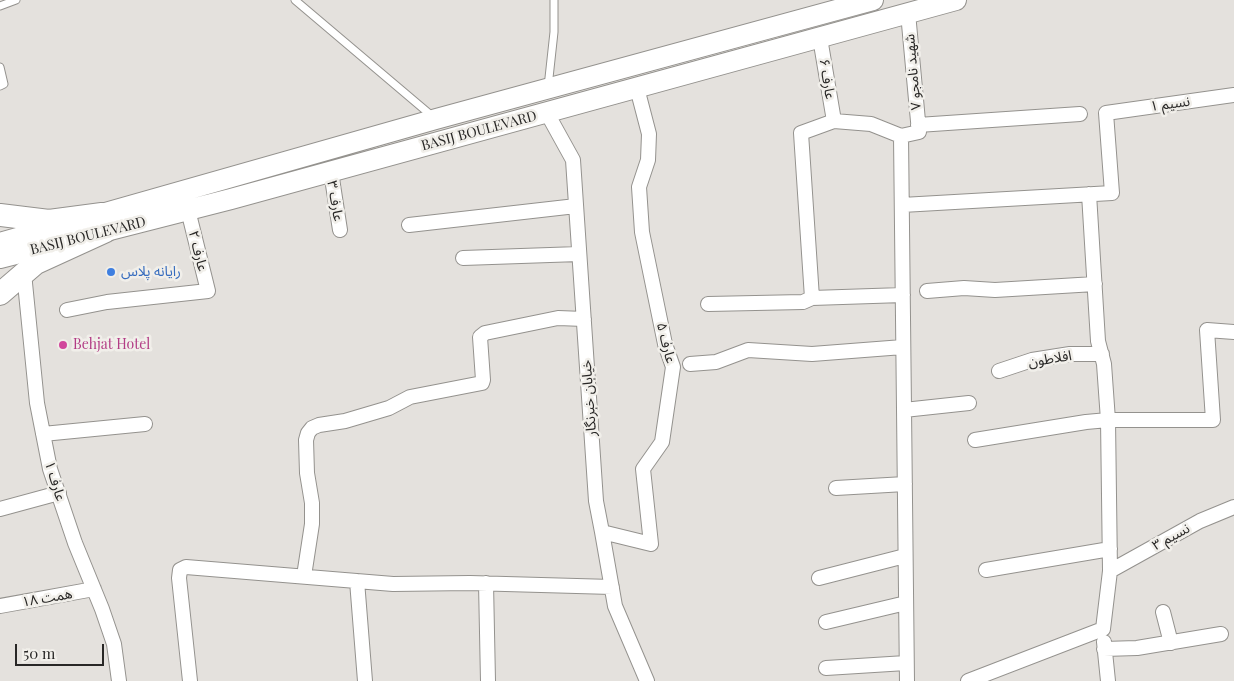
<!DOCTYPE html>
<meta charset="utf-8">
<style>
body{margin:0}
#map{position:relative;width:1234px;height:681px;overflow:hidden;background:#e4e1dd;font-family:"Playfair Display",serif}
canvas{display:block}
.scale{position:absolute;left:15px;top:644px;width:89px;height:22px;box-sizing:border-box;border:2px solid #282726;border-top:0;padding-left:6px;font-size:15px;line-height:18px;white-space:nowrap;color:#282726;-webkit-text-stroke:4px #f1efea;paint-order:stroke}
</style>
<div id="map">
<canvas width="1234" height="681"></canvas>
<div class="scale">50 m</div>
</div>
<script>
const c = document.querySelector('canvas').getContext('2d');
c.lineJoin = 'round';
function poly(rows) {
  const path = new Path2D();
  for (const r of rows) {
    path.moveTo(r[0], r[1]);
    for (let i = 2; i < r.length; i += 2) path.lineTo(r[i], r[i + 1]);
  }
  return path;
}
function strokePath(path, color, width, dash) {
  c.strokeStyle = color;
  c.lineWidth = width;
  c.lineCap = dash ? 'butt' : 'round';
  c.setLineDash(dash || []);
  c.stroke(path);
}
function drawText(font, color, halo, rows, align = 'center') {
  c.font = font + ' "Playfair Display","Noto Sans Arabic",serif';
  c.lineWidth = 5;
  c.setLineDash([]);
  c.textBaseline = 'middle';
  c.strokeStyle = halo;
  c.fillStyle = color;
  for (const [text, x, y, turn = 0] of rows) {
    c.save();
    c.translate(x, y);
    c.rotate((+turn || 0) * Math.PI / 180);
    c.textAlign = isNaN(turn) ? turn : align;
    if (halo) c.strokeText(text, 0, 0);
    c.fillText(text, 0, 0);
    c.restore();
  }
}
const service = poly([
 [295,0,432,116],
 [0,6,16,0],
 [0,67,4,84,0,86],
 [548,87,554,32,554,0]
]);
const minor = poly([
 [820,38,834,121],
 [547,113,573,160,596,501,602,532,615,606,647,681],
 [918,125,1080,114],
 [331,172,340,230],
 [902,205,1112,193,1106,113,1234,95],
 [409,225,576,206],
 [463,258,579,254],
 [24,273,37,403,50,469,75,543,102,609,114,644,119,681],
 [927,291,964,288,995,290,1095,284],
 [812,298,801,133,834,121,871,124,901,136],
 [708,304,803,302,812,298,903,295],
 [67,310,107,302,208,291,188,210],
 [690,364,716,362,748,350,812,354,903,347],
 [999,371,1032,360,1070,354,1102,354],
 [904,410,969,403],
 [43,434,145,424],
 [975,440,1086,422,1108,420,1213,420,1207,330,1234,332],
 [836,488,905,484],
 [0,509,59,493],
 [602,532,651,544,643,469,662,442,673,367,665,344,642,232,639,187,648,160,649,134,637,88],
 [986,570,1110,549],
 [1110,571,1200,521,1234,507],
 [304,576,312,524,312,503,307,473,306,440,308,433,312,428,319,425,345,421,389,408,410,397,482,383,483,380,480,337,485,333,558,318,584,319],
 [819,578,905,556],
 [357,581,365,681],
 [486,583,488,681],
 [0,606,94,589],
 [1163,612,1171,643],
 [826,622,906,603],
 [1104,642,1108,681],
 [1104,649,1137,648,1221,634],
 [826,668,906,663],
 [190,681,179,578,180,570,186,567,393,584,470,583,612,587],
 [907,681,901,136,919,132,908,13],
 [968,681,1103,629,1110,571,1108,420,1104,364,1098,341,1089,194]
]);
const secondary = poly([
 [0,243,436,119,873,0],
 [0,258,231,199,956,0]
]);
const primary = poly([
 [0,215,49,221,102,214],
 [0,294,36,263,106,231]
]);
const markers = [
 [111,272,5,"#3f7fe0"],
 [63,345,5,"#d1479c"]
];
const streetNames = [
 ["شهید نامجو ۷",913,72,-95],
 ["عارف ۶",827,79,81],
 ["نسیم ۱",1170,104,-8],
 ["BASIJ BOULEVARD",479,131,-15],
 ["عارف ۳",335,201,80],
 ["BASIJ BOULEVARD",88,236,-14],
 ["عارف ۲",198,251,76],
 ["عارف ۵",666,343,76],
 ["افلاطون",1050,359,-9],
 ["خیابان خبرنگار",589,398,-94],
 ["عارف ۱",55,481,73],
 ["نسیم ۳",1171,537,-29],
 ["همت ۱۸",47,598,-10]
];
const shopNames = [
 ["رایانه پلاس",121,272]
];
const hotelNames = [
 ["Behjat Hotel",73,345]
];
strokePath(service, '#94928e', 9);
strokePath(minor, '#94928e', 16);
strokePath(secondary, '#94928e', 22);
strokePath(primary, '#94928e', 24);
strokePath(service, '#fff', 7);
strokePath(minor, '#fff', 14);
strokePath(secondary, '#fff', 20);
strokePath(primary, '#fff', 22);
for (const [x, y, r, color] of markers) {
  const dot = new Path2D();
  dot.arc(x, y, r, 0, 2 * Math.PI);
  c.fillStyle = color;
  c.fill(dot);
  strokePath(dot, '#f1efea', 2);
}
drawText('14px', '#282726', '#f1efea', streetNames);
drawText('14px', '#366cbe', '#f1efea', shopNames, 'left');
drawText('14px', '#b23c85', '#f1efea', hotelNames, 'left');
</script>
